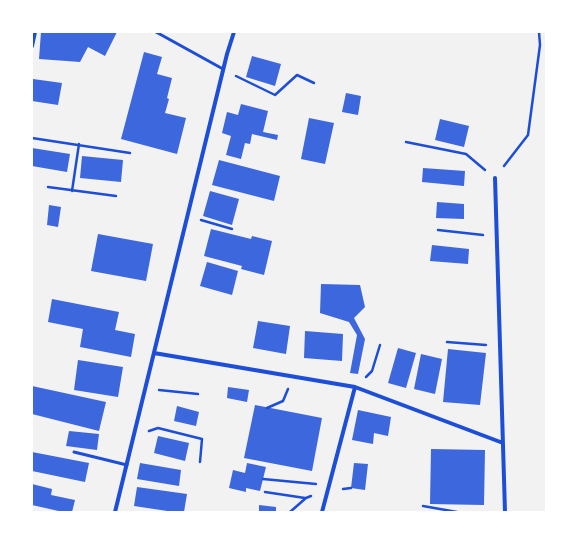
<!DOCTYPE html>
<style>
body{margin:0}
#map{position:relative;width:578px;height:544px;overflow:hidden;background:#f2f2f2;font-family:Signika,sans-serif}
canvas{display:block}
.frame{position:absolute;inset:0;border:33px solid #fff;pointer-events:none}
</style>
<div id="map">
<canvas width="578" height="544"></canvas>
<div class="frame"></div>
</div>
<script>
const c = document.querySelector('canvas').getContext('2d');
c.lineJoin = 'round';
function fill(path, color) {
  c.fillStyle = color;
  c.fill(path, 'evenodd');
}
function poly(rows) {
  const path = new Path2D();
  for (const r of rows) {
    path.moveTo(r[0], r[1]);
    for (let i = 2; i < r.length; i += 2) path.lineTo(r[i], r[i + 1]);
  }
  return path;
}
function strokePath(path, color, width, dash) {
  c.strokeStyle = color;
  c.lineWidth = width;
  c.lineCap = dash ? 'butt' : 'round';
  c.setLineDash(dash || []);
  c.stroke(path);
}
const building = poly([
 [41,32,117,32,105,56,88,47,80,62,39,59],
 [144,52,162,57,157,74,172,78,167,98,169,99,165,113,186,118,177,154,121,139],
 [252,56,281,64,275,86,246,77],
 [33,79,62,83,58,105,32,101],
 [346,93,361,96,358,115,342,112],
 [241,104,268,111,263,132,278,135,277,140,252,134,250,144,245,143,241,159,226,155,231,136,222,133,227,112,238,115],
 [309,118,334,123,325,164,301,159],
 [440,119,469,126,464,147,435,140],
 [32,148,70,154,67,172,32,166],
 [82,156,123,160,121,182,80,178],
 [219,160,280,176,274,201,212,185],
 [423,168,465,171,464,186,422,182],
 [210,191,239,199,232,225,203,216],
 [437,202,464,204,464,219,436,218],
 [49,205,61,207,58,227,47,225],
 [211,229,251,239,252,236,272,241,264,275,241,269,242,266,204,256],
 [98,234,153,244,146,281,91,271],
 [432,245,469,249,468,264,430,261],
 [207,262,238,271,232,295,200,286],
 [321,284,360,285,365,307,354,318,365,339,358,374,350,373,357,335,349,322,320,313],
 [52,299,119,312,115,330,135,334,131,357,80,347,83,329,48,322],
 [258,321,290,326,286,354,253,348],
 [305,331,343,334,342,361,304,358],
 [398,348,416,353,406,388,388,383],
 [448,349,486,353,480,405,443,402],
 [421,354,442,359,435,394,414,389],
 [78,360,123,367,118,397,74,390],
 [32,386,106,402,99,431,32,414],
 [228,387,249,390,247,402,227,398],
 [255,405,322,418,312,471,244,458],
 [177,406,199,412,196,426,174,421],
 [358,410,391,417,388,436,374,433,373,444,352,440],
 [69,431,99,434,97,450,66,446],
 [158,436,189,443,185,461,154,453],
 [431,449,485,450,484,505,430,504],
 [32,452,89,463,85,482,32,471],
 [140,463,181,470,179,486,137,479],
 [247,463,266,467,260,491,246,488,246,492,229,488,233,470,245,473],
 [354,463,368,464,365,490,351,488],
 [32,484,52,489,51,495,75,500,72,512,63,512,32,505],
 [137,487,187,494,184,512,174,512,134,506],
 [259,505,276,507,276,512,259,512]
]);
const path = poly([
 [236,76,275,95,297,75,314,83],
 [32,138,130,153],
 [406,142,466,154,485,170],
 [504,166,528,135,540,45,539,32],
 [48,187,116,196],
 [72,191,79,144],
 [201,220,232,229],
 [438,230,483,235],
 [447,342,486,345],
 [366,377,372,371,380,345],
 [159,390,198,394],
 [267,408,283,401,288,389],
 [149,431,158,428,202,439,200,462],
 [263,479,316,484],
 [343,489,351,488],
 [265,492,305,498],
 [423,506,457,512],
 [290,512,306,498,311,496]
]);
const service = poly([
 [156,32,223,69],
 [74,452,127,465]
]);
const minor = poly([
 [32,46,35,32],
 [495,178,505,512],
 [154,353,355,387,503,443],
 [115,512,227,54,234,32],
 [322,512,355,387]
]);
fill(building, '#3d67dc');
strokePath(path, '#1d4ed8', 2.5);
strokePath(service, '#1d4ed8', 3);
strokePath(minor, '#1d4ed8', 4);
</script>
